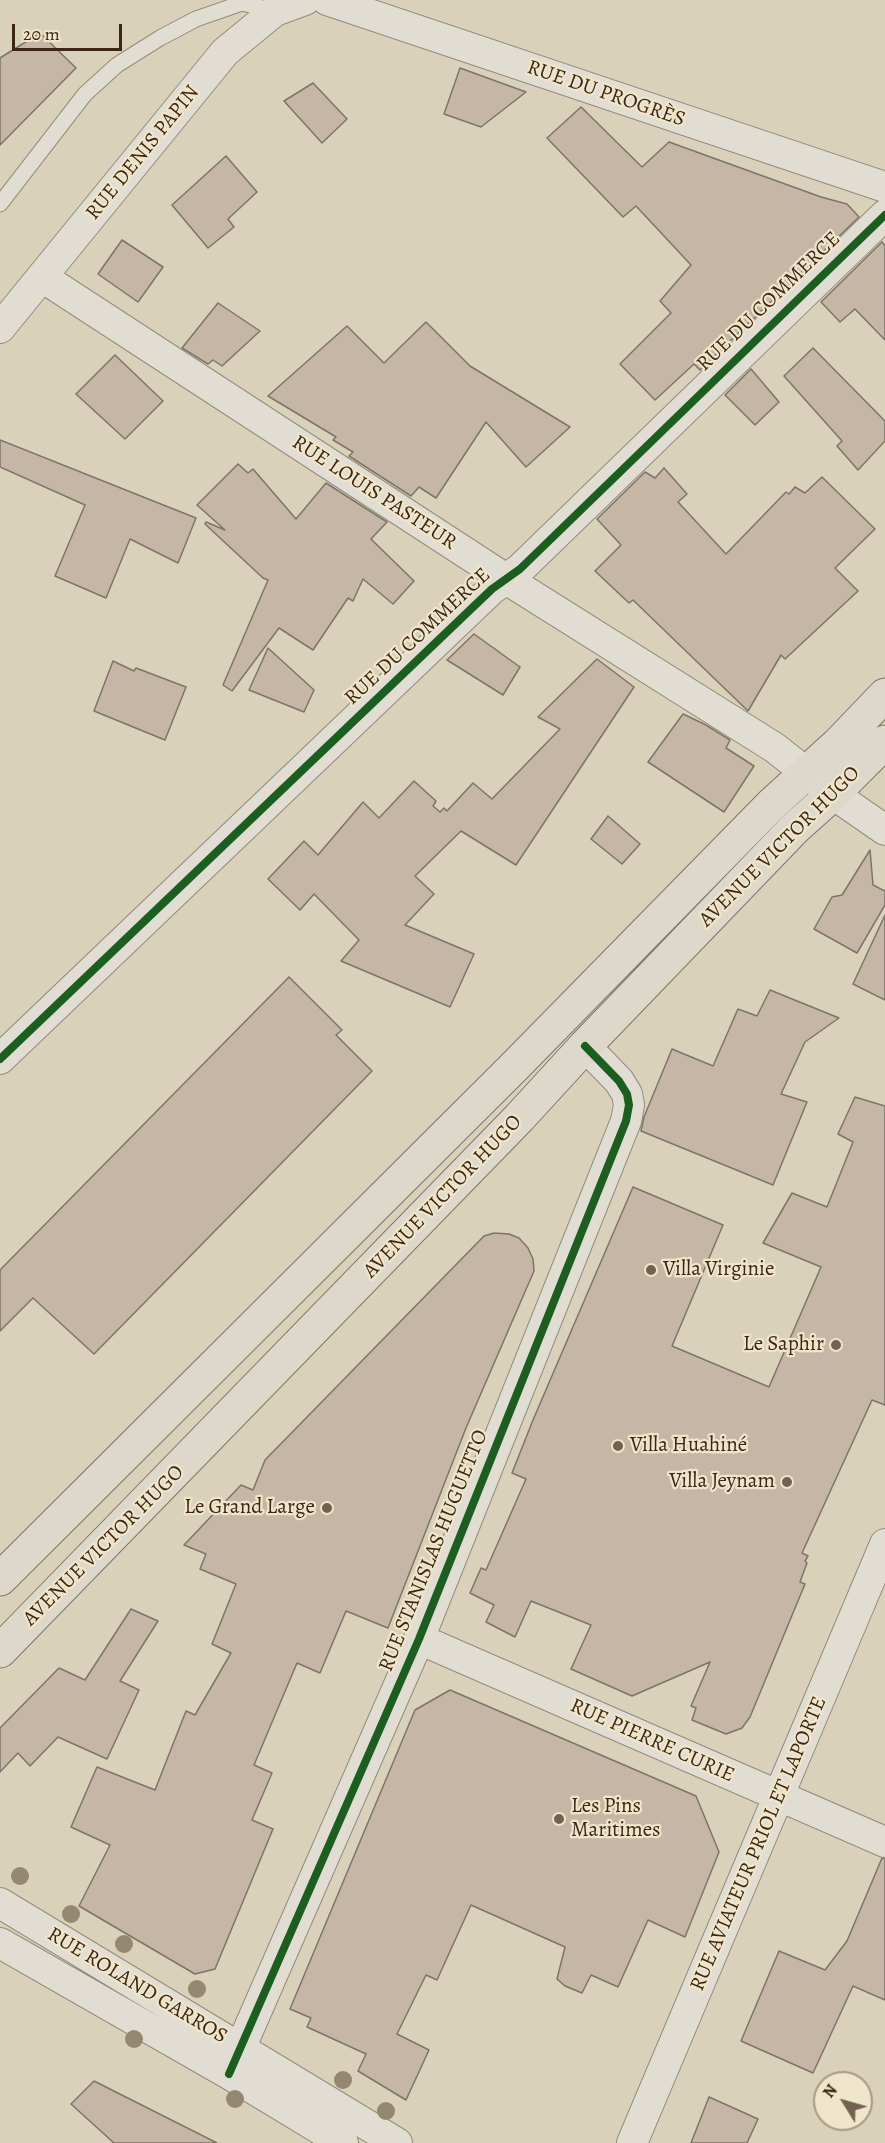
<!DOCTYPE html>
<meta charset="utf-8">
<style>
body{margin:0}
#map{position:relative;width:885px;height:2143px;overflow:hidden;background:#dad1ba;font-family:Alegreya,serif}
canvas{display:block}
.north{position:absolute;left:813px;top:2071px;width:60px;height:60px;box-sizing:border-box;background:#efe5ca;border:2px solid #a89982;border-radius:50%;rotate:307deg;font-size:16px;font-weight:700;line-height:24px;text-align:center;color:#3d2617}
.north::after{content:'';display:block;margin:auto;width:21px;height:27px;background:#746250;clip-path:polygon(50% 0,100% 100%,50% 72%,0 100%)}
.scale{position:absolute;left:12px;top:24px;width:110px;height:27px;box-sizing:border-box;border:3px solid #3d2617;border-top:0;padding-left:8px;font-size:18px;line-height:21px;white-space:nowrap;color:#3d2617;-webkit-text-stroke:4px #efe5ca;paint-order:stroke}
</style>
<div id="map">
<canvas width="885" height="2143"></canvas>
<div class="north">N</div>
<div class="scale">20 m</div>
</div>
<script>
const c = document.querySelector('canvas').getContext('2d');
c.lineJoin = 'round';
function fill(path, color) {
  c.fillStyle = color;
  c.fill(path, 'evenodd');
}
function poly(rows) {
  const path = new Path2D();
  for (const r of rows) {
    path.moveTo(r[0], r[1]);
    for (let i = 2; i < r.length; i += 2) path.lineTo(r[i], r[i + 1]);
  }
  return path;
}
function strokePath(path, color, width, dash) {
  c.strokeStyle = color;
  c.lineWidth = width;
  c.lineCap = dash ? 'butt' : 'round';
  c.setLineDash(dash || []);
  c.stroke(path);
}
function drawText(font, color, halo, rows, align = 'center') {
  c.font = font + ' Alegreya,serif';
  c.lineWidth = 4.5;
  c.setLineDash([]);
  c.textBaseline = 'middle';
  c.strokeStyle = halo;
  c.fillStyle = color;
  for (const [text, x, y, turn = 0] of rows) {
    c.save();
    c.translate(x, y);
    c.rotate((+turn || 0) * Math.PI / 180);
    c.textAlign = isNaN(turn) ? turn : align;
    if (halo) c.strokeText(text, 0, 0);
    c.fillText(text, 0, 0);
    c.restore();
  }
}
const building = poly([
 [40,33,76,68,0,145,0,58,40,33],
 [460,68,526,92,481,127,444,114,460,68],
 [313,83,347,119,322,143,284,101,313,83],
 [581,107,642,167,669,142,821,197,847,204,859,217,700,370,694,364,655,400,620,364,671,313,660,301,691,265,636,206,623,217,547,138,581,107],
 [226,156,257,192,228,219,234,227,208,248,172,205,226,156],
 [122,240,163,267,138,302,98,274,122,240],
 [882,242,885,246,885,340,855,309,840,322,821,302,882,242],
 [218,303,260,331,222,366,213,360,208,364,182,348,218,303],
 [426,322,470,366,570,427,526,467,486,422,436,498,419,487,411,496,349,456,353,452,333,440,336,437,268,396,347,326,384,363,426,322],
 [813,348,885,421,885,441,858,470,837,446,842,441,784,376,813,348],
 [115,355,163,401,125,439,76,394,115,355],
 [751,369,779,402,755,425,725,395,751,369],
 [0,440,196,518,178,563,130,539,106,598,55,576,85,505,0,467,0,440],
 [238,464,248,473,253,469,296,519,326,483,387,522,371,539,414,581,393,604,363,579,353,601,348,598,313,650,279,628,232,691,223,685,268,580,263,578,205,524,206,522,225,530,197,505,238,464],
 [664,468,687,494,678,502,726,554,786,492,789,494,795,487,805,493,822,477,875,529,835,568,858,591,785,659,781,655,748,711,633,600,629,603,595,571,621,545,597,519,645,472,655,478,664,468],
 [474,634,520,667,503,695,447,660,474,634],
 [268,648,314,690,304,712,249,690,268,648],
 [597,659,634,687,516,865,461,831,415,876,434,894,405,925,474,954,450,1007,341,961,359,940,314,894,300,910,268,879,304,841,318,855,363,802,379,818,414,781,436,801,433,806,440,812,444,808,447,811,473,783,492,799,560,729,538,717,597,659],
 [113,661,134,671,136,668,186,687,165,740,94,711,113,661],
 [683,714,706,725,730,740,726,748,754,766,724,812,648,762,683,714],
 [608,816,640,844,622,864,591,839,608,816],
 [870,850,873,885,885,891,885,905,857,953,814,929,832,897,842,895,870,850],
 [885,915,885,1000,853,984,885,915],
 [289,977,342,1030,336,1035,372,1071,94,1354,33,1298,0,1331,0,1270,289,977],
 [770,990,839,1018,805,1042,781,1094,807,1102,773,1185,641,1131,644,1117,672,1049,713,1066,738,1009,757,1016,770,990],
 [855,1097,885,1106,885,1405,872,1400,802,1553,808,1556,805,1561,807,1563,800,1582,805,1584,750,1717,742,1728,726,1734,692,1720,696,1708,691,1706,710,1662,632,1696,571,1669,591,1625,531,1601,515,1637,486,1622,494,1605,470,1593,481,1568,486,1570,526,1479,512,1473,533,1420,633,1187,723,1225,672,1346,769,1387,821,1267,763,1243,792,1193,827,1207,853,1142,838,1134,855,1097],
 [494,1233,509,1234,519,1238,528,1248,533,1259,534,1271,466,1428,388,1628,346,1611,320,1673,297,1663,254,1765,272,1773,252,1820,273,1829,215,1969,195,1974,79,1906,110,1845,71,1827,97,1767,155,1790,186,1711,195,1715,231,1653,212,1644,236,1584,200,1569,206,1554,184,1545,241,1485,253,1490,265,1460,484,1236,494,1233],
 [131,1609,158,1621,120,1681,139,1690,107,1759,58,1737,30,1766,18,1753,0,1772,0,1728,59,1668,85,1680,131,1609],
 [450,1690,696,1796,719,1852,685,1937,648,1920,618,1987,591,1975,582,1993,565,1986,557,1979,565,1947,471,1905,437,1980,426,1975,397,2034,429,2050,406,2100,358,2071,366,2054,307,2027,311,2018,290,2009,415,1710,450,1690],
 [882,1858,885,1859,885,2000,853,1986,813,2073,741,2041,779,1951,825,1970,847,1941,882,1858],
 [94,2081,217,2143,114,2143,71,2104,94,2081],
 [709,2097,758,2119,747,2143,691,2143,709,2097]
]);
const service = poly([
 [0,204,85,94,117,65,160,38,196,19,242,3,275,11]
]);
const minor = poly([
 [327,0,885,187],
 [42,277,506,579,775,748,833,794,885,830],
 [0,328,225,52,275,11,305,0],
 [0,1059,471,609,492,589,520,569,885,215],
 [419,1639,885,1842],
 [0,1903,397,2143],
 [0,1943,229,2074,343,2143],
 [229,2074,419,1639,626,1121,629,1105,627,1094,619,1081,585,1046],
 [632,2143,885,1544]
]);
const primary = poly([
 [0,1579,514,1067,771,805,838,744,885,695],
 [0,1651,519,1118,585,1046,794,829,833,794,885,742]
]);
const cycleway = poly([
 [0,1059,471,609,492,589,520,569,885,215],
 [229,2074,419,1639,626,1121,629,1105,627,1094,619,1081,585,1046]
]);
const trees = [
 [20,1876],
 [71,1914],
 [124,1944],
 [197,1989],
 [134,2039],
 [343,2080],
 [235,2099],
 [386,2111]
];
const markers = [
 [651,1270,6,"#746250"],
 [836,1345,6,"#746250"],
 [618,1446,6,"#746250"],
 [787,1482,6,"#746250"],
 [327,1508,6,"#746250"],
 [559,1819,6,"#746250"]
];
const streetNames = [
 ["RUE DU PROGRÈS",606,94,19],
 ["RUE DENIS PAPIN",143,153,-51],
 ["RUE DU COMMERCE",769,302,-44],
 ["RUE LOUIS PASTEUR",374,493,33],
 ["RUE DU COMMERCE",418,637,-43],
 ["AVENUE VICTOR HUGO",780,847,-45],
 ["AVENUE VICTOR HUGO",443,1197,-46],
 ["AVENUE VICTOR HUGO",104,1546,-45],
 ["RUE STANISLAS HUGUETTO",434,1551,-68],
 ["RUE PIERRE CURIE",652,1741,24],
 ["RUE AVIATEUR PRIOL ET LAPORTE",759,1844,-67],
 ["RUE ROLAND GARROS",137,1986,31]
];
const poiNames = [
 ["Villa Virginie",663,1270],
 ["Le Saphir",824,1345,"right"],
 ["Villa Huahiné",630,1446],
 ["Villa Jeynam",775,1482,"right"],
 ["Le Grand Large",315,1508,"right"],
 ["Les Pins",571,1807],
 ["Maritimes",571,1831]
];
fill(building, '#c6b6a5');
strokePath(building, '#7d7567', 1.5);
strokePath(service, '#948b7c', 17);
strokePath(minor, '#948b7c', 32);
strokePath(primary, '#7d7567', 35);
strokePath(service, '#e2ddd2', 15);
strokePath(minor, '#e2ddd2', 30);
strokePath(primary, '#ddd8ca', 33);
strokePath(cycleway, '#1b5e20', 8);
c.fillStyle = '#958870';
for (const [x, y] of trees) {
  c.beginPath();
  c.arc(x, y, 9, 0, 2 * Math.PI);
  c.fill();
}
for (const [x, y, r, color] of markers) {
  const dot = new Path2D();
  dot.arc(x, y, r, 0, 2 * Math.PI);
  c.fillStyle = color;
  c.fill(dot);
  strokePath(dot, '#efe5ca', 2);
}
drawText('21px', '#3d2617', '#efe5ca', streetNames);
drawText('21px', '#3d2617', '#efe5ca', poiNames, 'left');
</script>
